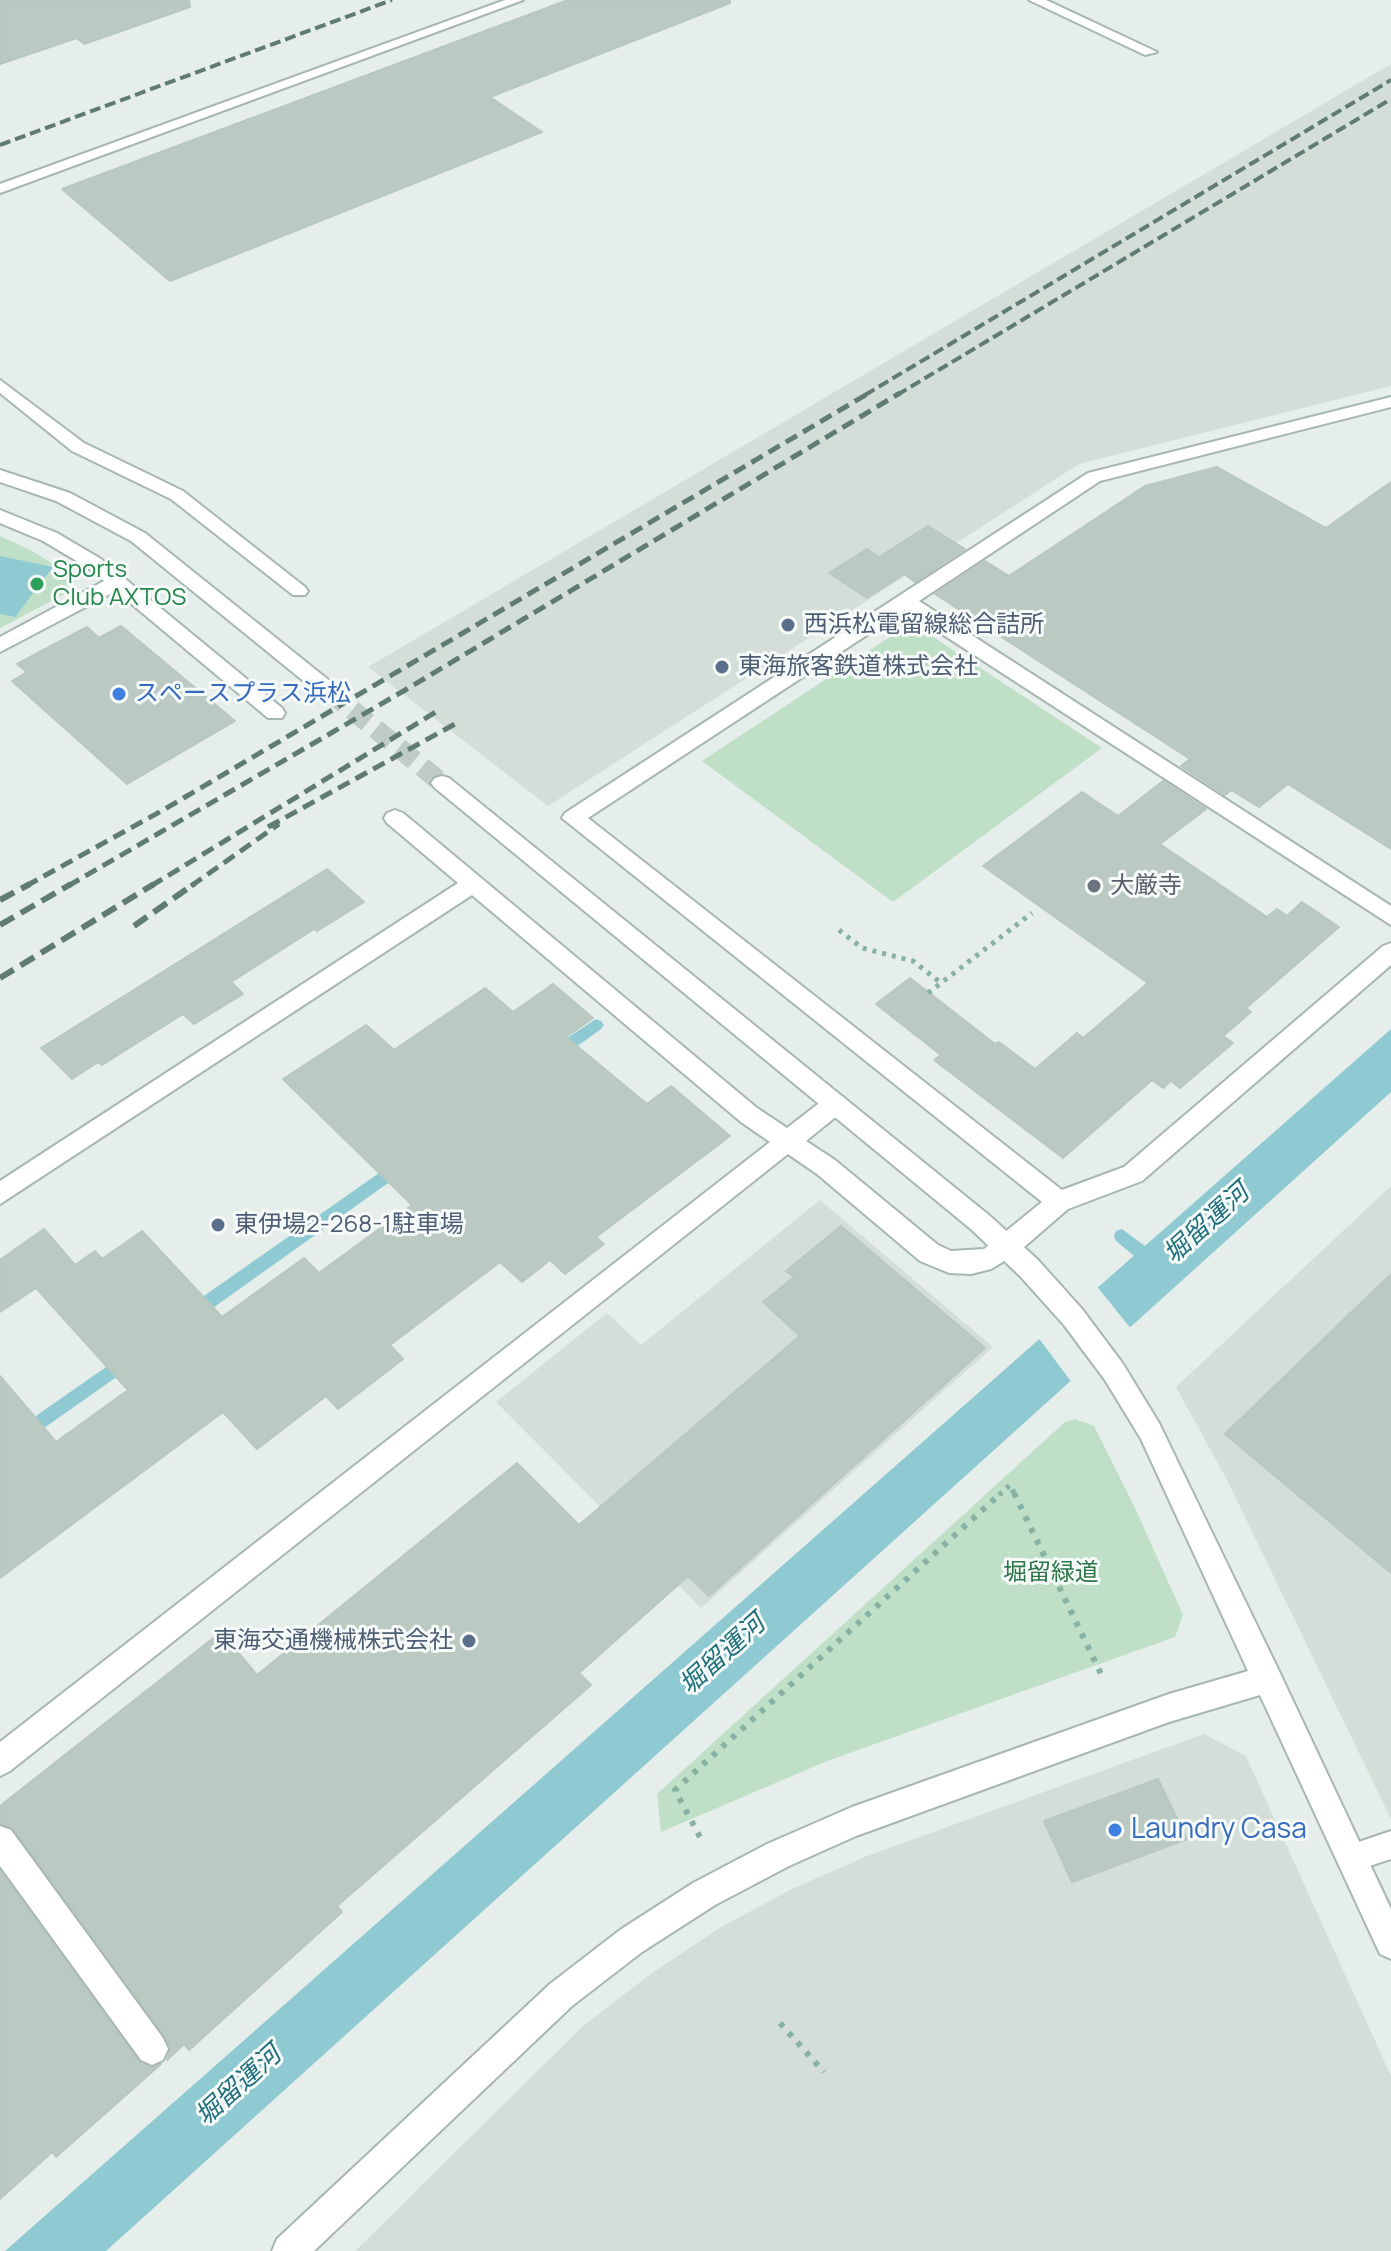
<!DOCTYPE html>
<meta charset="utf-8">
<style>
body{margin:0}
canvas{display:block;background:#e5eeea}
</style>
<canvas width="1391" height="2251"></canvas>
<script>
const c = document.querySelector('canvas').getContext('2d');
c.lineJoin = 'round';
function fill(path, color) {
  c.fillStyle = color;
  c.fill(path, 'evenodd');
}
function poly(rows) {
  const path = new Path2D();
  for (const r of rows) {
    path.moveTo(r[0], r[1]);
    for (let i = 2; i < r.length; i += 2) path.lineTo(r[i], r[i + 1]);
  }
  return path;
}
function strokePath(path, color, width, dash) {
  c.strokeStyle = color;
  c.lineWidth = width;
  c.lineCap = dash ? 'butt' : 'round';
  c.setLineDash(dash || []);
  c.stroke(path);
}
function drawText(font, color, halo, rows, align = 'center') {
  c.font = font + ' Manrope,"Noto Sans JP",sans-serif';
  c.lineWidth = 6;
  c.setLineDash([]);
  c.textBaseline = 'middle';
  c.strokeStyle = halo;
  c.fillStyle = color;
  for (const [text, x, y, turn = 0] of rows) {
    c.save();
    c.translate(x, y);
    c.rotate((+turn || 0) * Math.PI / 180);
    c.textAlign = isNaN(turn) ? turn : align;
    if (halo) c.strokeText(text, 0, 0);
    c.fillText(text, 0, 0);
    c.restore();
  }
}
const built = poly([
 [1391,64,1391,386,1079,464,548,806,368,667],
 [1391,1186,1391,1819,1228,1482,1176,1387],
 [820,1200,993,1347,701,1608,496,1402,607,1313,641,1345],
 [1204,1734,1246,1756,1391,2076,1391,2251,355,2251,583,2026,652,1973,721,1927,794,1888,867,1856]
]);
const green = poly([
 [0,536,32,551,76,578,72,590,0,628],
 [902,629,921,629,1102,748,893,902,702,761],
 [1075,1419,1094,1426,1135,1508,1183,1615,1175,1637,827,1761,661,1832,657,1794,1065,1422]
]);
const water = poly([
 [0,556,53,567,15,617,0,614],
 [1391,1029,1391,1092,106,2251,5,2251]
]);
const pier = poly([
 [1095,1284,1132,1330,1073,1384,1037,1336]
]);
const stream = poly([
 [596,1019,601,1021,604,1025,601,1029,561,1058,549,1058,547,1054,549,1050,596,1019],
 [399,1159,405,1161,407,1166,405,1171,196,1320,190,1322,184,1320,181,1315,184,1310,399,1159],
 [1122,1229,1161,1258,1163,1263,1161,1268,1155,1270,1149,1268,1116,1241,1114,1236,1116,1231,1122,1229],
 [129,1351,135,1354,138,1359,135,1364,0,1459,0,1441,129,1351]
]);
const building = poly([
 [0,0,189,0,190,7,84,44,77,38,0,64,0,0],
 [568,0,730,0,730,3,490,97,542,132,170,281,62,189,568,0],
 [1217,467,1326,528,1391,482,1391,849,1288,784,1259,807,1231,790,1225,795,1181,766,1190,759,935,594,985,561,1009,576,1145,486,1217,467],
 [928,526,965,549,915,582,904,574,867,598,829,573,867,549,879,557,928,526],
 [121,626,235,721,127,784,12,681,27,672,17,664,87,627,99,638,121,626],
 [1163,781,1206,809,1160,844,1267,917,1277,909,1287,916,1302,902,1339,927,1246,1008,1251,1012,1223,1036,1233,1043,1180,1088,1171,1081,1163,1088,1152,1080,1063,1158,934,1060,941,1055,876,1004,910,978,995,1044,999,1042,1035,1069,1077,1033,1083,1038,1148,983,983,866,1082,792,1118,816,1163,781],
 [327,869,364,902,317,931,314,929,231,982,243,994,194,1024,183,1014,102,1065,98,1062,72,1079,41,1048,327,869],
 [553,984,593,1018,566,1037,647,1104,671,1086,730,1136,596,1237,604,1244,565,1274,550,1260,522,1282,500,1262,390,1345,403,1359,338,1409,326,1396,257,1449,223,1412,0,1578,0,1376,56,1442,128,1390,36,1288,0,1312,0,1260,44,1229,75,1265,95,1251,102,1259,142,1231,222,1317,304,1258,319,1273,412,1205,283,1079,366,1025,394,1050,485,988,513,1012,553,984],
 [841,1226,985,1348,709,1596,688,1576,579,1673,591,1685,337,1906,342,1912,189,2050,184,2044,167,2060,171,2048,165,2036,13,1828,0,1823,0,1806,221,1632,257,1675,517,1463,579,1525,800,1336,763,1302,794,1277,786,1271,841,1226],
 [1391,1274,1391,1573,1225,1434,1391,1274],
 [1158,1779,1187,1839,1072,1882,1044,1821,1158,1779],
 [0,1871,139,2062,151,2068,161,2064,56,2157,52,2152,0,2199,0,1871]
]);
const tertiaryTunnel = poly([
 [329,691,442,783]
]);
const pathFar1 = poly([
 [839,930,862,948,913,961,941,983],
 [928,993,1032,913],
 [999,1495,1010,1485,1015,1495]
]);
const path = poly([
 [1014,1493,1103,1678],
 [700,1837,675,1790,1001,1493],
 [780,2023,824,2072]
]);
const service = poly([
 [505,0,523,0,0,193,0,184,505,0],
 [1029,0,1046,0,1157,52,1145,55,1029,0],
 [0,380,84,443,183,491,305,587,308,591,305,595,293,595,171,499,72,451,0,393,0,380],
 [1391,1831,1391,1859,1351,1872,1341,1868,1337,1858,1341,1848,1391,1831]
]);
const minor = poly([
 [1391,397,1391,407,1100,481,919,601,1391,906,1391,925,905,610,588,818,1062,1190,1124,1167,1383,946,1391,943,1391,965,1142,1181,1068,1209,1016,1254,991,1269,971,1274,949,1273,920,1261,817,1174,788,1154,10,1771,0,1776,0,1742,770,1142,741,1122,472,895,0,1204,0,1181,458,883,387,823,384,818,387,813,395,810,403,813,757,1108,787,1128,827,1097,835,1094,843,1097,847,1104,843,1111,806,1141,835,1160,938,1245,951,1251,984,1249,1042,1202,562,818,565,813,1088,473,1391,397],
 [0,510,57,533,101,559,282,708,285,713,282,718,268,718,116,591,0,652,0,637,104,581,87,567,43,541,0,523,0,510],
 [0,1826,11,1830,163,2038,168,2049,163,2060,152,2065,141,2060,0,1866,0,1826]
]);
const tertiary = poly([
 [0,470,70,493,145,533,336,686,339,691,336,696,322,696,131,541,56,501,0,482,0,470],
 [442,776,449,778,990,1216,1038,1260,1082,1309,1123,1364,1159,1423,1278,1669,1391,1909,1391,1959,1380,1954,1260,1695,1169,1722,856,1836,789,1866,715,1905,642,1952,572,2006,314,2251,272,2251,277,2239,550,1984,620,1930,693,1883,767,1844,852,1807,1169,1694,1248,1671,1141,1439,1105,1380,1064,1325,1020,1276,972,1230,435,788,431,783,435,778,442,776]
]);
const railFar2 = poly([
 [0,145,392,0],
 [865,395,1391,80],
 [897,395,1391,99]
]);
const railFar1 = poly([
 [268,827,455,724],
 [26,886,165,809,869,393],
 [68,886,412,686,900,393],
 [151,886,439,710],
 [191,886,279,824]
]);
const rail = poly([
 [0,900,30,884],
 [0,925,71,884],
 [134,926,194,884],
 [0,978,154,884]
]);
const markers = [
 [37,584,8,"#2e9e5b"],
 [788,625,8,"#5c6f8a"],
 [722,667,8,"#5c6f8a"],
 [119,694,8,"#3f7fe0"],
 [1094,886,8,"#6b7280"],
 [218,1225,8,"#5c6f8a"],
 [469,1641,8,"#5c6f8a"],
 [1115,1830,8,"#3f7fe0"]
];
const leisureNames = [
 ["Sports",53,570],
 ["Club AXTOS",53,598]
];
const serviceNames = [
 ["西浜松電留線総合詰所",804,625],
 ["東海旅客鉄道株式会社",738,667],
 ["東伊場2-268-1駐車場",234,1225],
 ["東海交通機械株式会社",453,1641,"right"]
];
const shopNames = [
 ["スペースプラス浜松",135,694]
];
const worshipNames = [
 ["大厳寺",1110,886]
];
const parkNames = [
 ["堀留緑道",1051,1573]
];
const waterNames = [
 ["堀留運河",1207,1224,-42],
 ["堀留運河",723,1655,-42],
 ["堀留運河",239,2086,-42]
];
const nearShopnames = [
 ["Laundry Casa",1131,1830]
];
fill(built, '#d4ded9');
fill(green, '#bfdfc7');
fill(water, '#8fc9d2');
fill(pier, '#e5eeea');
fill(stream, '#8fc9d2');
fill(building, '#bbc9c3');
strokePath(building, '#b8c8c1', 2);
strokePath(tertiaryTunnel, '#becbc6', 20, [20, 10]);
strokePath(service, '#a7b6b1', 4);
strokePath(minor, '#a7b6b1', 4);
strokePath(tertiary, '#a7b6b1', 4);
strokePath(pathFar1, '#86b1a3', 5, [4, 6]);
strokePath(path, '#86b1a3', 6, [5, 8]);
fill(service, '#fff');
fill(minor, '#fff');
fill(tertiary, '#fff');
strokePath(railFar2, '#5f7b73', 4, [11, 5]);
strokePath(railFar1, '#5f7b73', 5, [13, 7]);
strokePath(rail, '#5f7b73', 6, [16, 8]);
for (const [x, y, r, color] of markers) {
  const dot = new Path2D();
  dot.arc(x, y, r, 0, 2 * Math.PI);
  c.fillStyle = color;
  c.fill(dot);
  strokePath(dot, '#f6faf8', 3);
}
drawText('24px', '#27864d', '#f6faf8', leisureNames, 'left');
drawText('24px', '#4e5e75', '#f6faf8', serviceNames, 'left');
drawText('24px', '#366cbe', '#f6faf8', shopNames, 'left');
drawText('24px', '#5b616d', '#f6faf8', worshipNames, 'left');
drawText('24px', '#2f7749', '#f6faf8', parkNames);
drawText('italic 26px', '#1f6f7c', '#f6faf8', waterNames);
drawText('28px', '#366cbe', '#f6faf8', nearShopnames, 'left');
</script>
